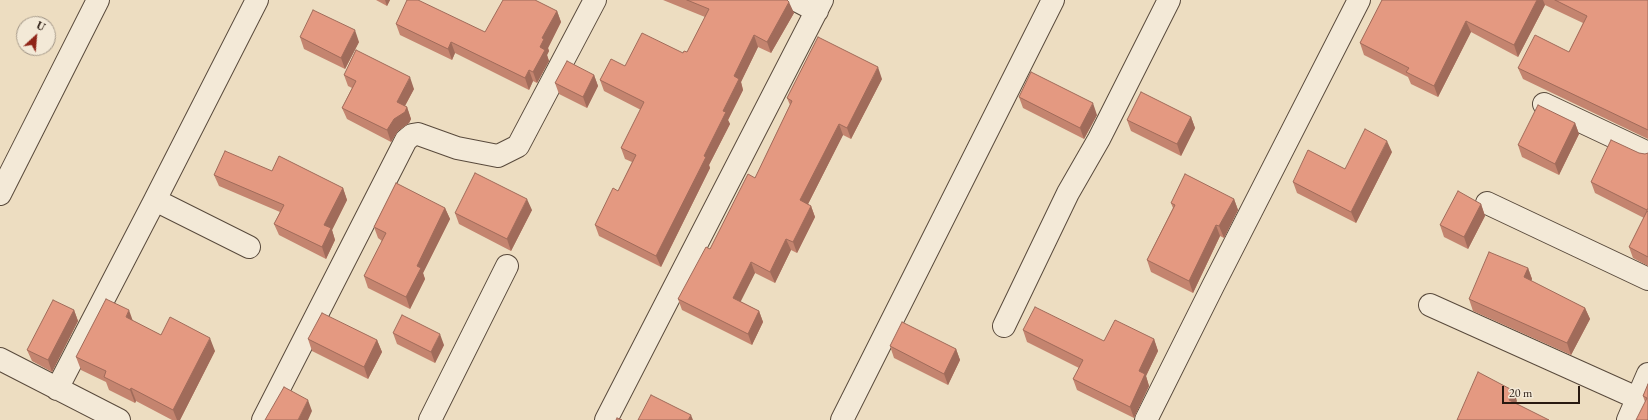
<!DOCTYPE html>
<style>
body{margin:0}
#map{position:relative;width:1648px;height:420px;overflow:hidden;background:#edddc1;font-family:"EB Garamond",serif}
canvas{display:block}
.north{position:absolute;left:16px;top:16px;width:40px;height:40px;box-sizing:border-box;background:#f3e9d7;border:1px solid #a29687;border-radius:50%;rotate:26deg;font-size:11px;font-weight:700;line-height:16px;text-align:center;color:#281910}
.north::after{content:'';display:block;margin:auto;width:14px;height:18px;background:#8f2418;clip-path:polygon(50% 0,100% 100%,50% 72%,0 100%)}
.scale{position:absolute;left:1502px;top:386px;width:78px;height:18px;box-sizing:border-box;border:2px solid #281910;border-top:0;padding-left:5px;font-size:12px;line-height:14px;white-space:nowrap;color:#281910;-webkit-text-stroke:3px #f3e9d7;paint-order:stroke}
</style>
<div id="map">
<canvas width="1648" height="420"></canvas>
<div class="north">U</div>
<div class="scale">20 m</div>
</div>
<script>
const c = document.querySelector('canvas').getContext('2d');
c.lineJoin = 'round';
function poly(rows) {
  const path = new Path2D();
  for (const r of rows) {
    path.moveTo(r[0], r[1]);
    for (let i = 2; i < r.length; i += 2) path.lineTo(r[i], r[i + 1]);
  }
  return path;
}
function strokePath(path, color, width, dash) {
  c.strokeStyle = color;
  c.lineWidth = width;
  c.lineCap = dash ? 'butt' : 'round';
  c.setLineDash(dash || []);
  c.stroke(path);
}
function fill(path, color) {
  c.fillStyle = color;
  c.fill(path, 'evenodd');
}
const street = poly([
 [796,0,817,11],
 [1544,104,1648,153],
 [0,194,98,0],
 [155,200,257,0],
 [1487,203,1648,279],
 [1430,305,1637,398],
 [1004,326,1068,193,1099,139,1169,0],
 [0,359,119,420],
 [57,389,155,200,249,247],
 [263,420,406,140,412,135,418,134,457,148,498,156,518,146,595,0],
 [430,420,507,266],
 [606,420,822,0],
 [842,420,1053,0],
 [1146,420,1213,286,1359,0],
 [1628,420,1648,374]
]);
const wall = poly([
 [376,0,390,0,387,6],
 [663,0,787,0,794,13,771,53,758,47,741,82,743,90,728,120,730,124,709,165,710,168,661,267,599,236,595,225,618,191,632,162,625,159,621,148,641,110,604,91,600,80,625,66,687,52,705,17],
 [1382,0,1648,0,1648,139,1523,79,1518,68,1569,52,1583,23,1545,5,1518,57,1471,32,1438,97,1411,84,1408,77,1364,55,1360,43],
 [557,11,561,22,548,48,549,51,547,55,549,61,537,83,533,81,529,90,455,53,452,60,400,35,396,24,485,32],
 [300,37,359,42,345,69,304,49],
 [344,75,414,89,405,106,407,107,411,119,409,123,398,131,391,142,347,119,342,108,352,88,348,86],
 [594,75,598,86,587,108,559,94,555,83],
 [882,79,851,139,843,135,808,204,811,206,815,217,797,253,791,250,775,283,755,273,740,301,759,311,763,322,752,345,682,310,678,299,710,249,755,178,790,105,787,98],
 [1019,97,1097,115,1084,139,1023,108],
 [1191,117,1195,128,1181,156,1131,131,1127,120],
 [1575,123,1579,134,1559,175,1522,157,1518,145],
 [1392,152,1356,223,1297,193,1293,182,1345,169],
 [1639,153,1645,154,1648,153,1648,266,1633,258,1629,247,1644,218,1595,193,1591,182],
 [272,171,343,188,347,200,332,230,335,240,326,259,279,235,274,224,280,212,219,186,214,175],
 [1234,199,1238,210,1224,238,1220,236,1193,293,1151,272,1147,260,1173,208,1171,203],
 [1481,204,1485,216,1468,249,1444,237,1440,225],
 [445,208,450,219,423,273,425,279,410,309,368,288,364,276,382,241,378,238,374,227],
 [532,210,511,251,459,224,455,213],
 [1528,268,1532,279,1531,281,1585,308,1590,319,1571,355,1473,311,1469,299],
 [74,310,78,321,52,372,32,361,27,350],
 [133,321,161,335,215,351,180,420,172,420,136,401,135,403,109,390,106,382,81,370,76,357],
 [1023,330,1104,341,1154,339,1158,351,1146,376,1149,386,1134,418,1077,390,1073,379,1079,368,1027,342],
 [393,333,444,345,435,363,397,344],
 [308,339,377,340,382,352,368,379,312,351],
 [890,346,956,349,960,360,948,385,894,358],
 [1648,384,1648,420,1645,402,1643,396]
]);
const shadedWall = poly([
 [385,0,390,0,387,6],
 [1537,0,1543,0,1545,5,1518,57,1514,45],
 [789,2,794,13,771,53,767,42],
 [557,11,561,22,548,48,549,51,547,55,549,61,537,83,533,72,542,38],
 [1466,21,1471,32,1438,97,1434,86],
 [355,30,359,42,345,69,341,58],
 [754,35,758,47,741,82,743,90,728,120,730,124,709,165,710,168,661,267,656,256,704,156,723,111,734,76],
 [451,42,455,53,452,60,448,49],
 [878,67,882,79,851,139,847,128],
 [529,70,533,81,529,90,525,78],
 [594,75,598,86,587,108,583,97],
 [410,77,414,89,401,113,397,102],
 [1093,103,1097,115,1084,139,1080,128],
 [407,107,411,119,409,123,398,131,391,142,387,130,394,119],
 [1191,117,1195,128,1181,156,1177,144],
 [1575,123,1579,134,1559,175,1555,164],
 [839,124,843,135,804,212,800,200],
 [1387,141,1392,152,1356,223,1351,212],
 [343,188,347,200,332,230,335,240,326,259,322,247,324,225],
 [527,199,532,210,511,251,507,239],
 [1234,199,1238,210,1224,238,1219,226],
 [1481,204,1485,216,1468,249,1464,237],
 [811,206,815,217,797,253,793,242],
 [445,208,450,219,423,273,425,279,410,309,406,297,417,266],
 [1216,225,1220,236,1193,293,1189,281],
 [786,239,791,250,775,283,770,272],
 [751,262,755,273,737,309,733,298],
 [1528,268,1532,279,1528,288,1524,277],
 [1585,308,1590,319,1571,355,1567,343],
 [74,310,78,321,52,372,48,360],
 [129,310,134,324,126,317],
 [759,311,763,322,752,345,748,334],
 [440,334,444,345,435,363,431,352],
 [210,338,215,351,180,420,177,420,173,410],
 [1154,339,1158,351,1146,376,1149,386,1134,418,1130,407,1139,371],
 [377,340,382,352,368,379,364,367],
 [956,349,960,360,948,385,944,374],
 [131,388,136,401,135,403,130,390],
 [1514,391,1517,401,1513,410,1509,400],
 [308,400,312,411,308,420,298,420],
 [691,415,693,420,688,420]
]);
const building = poly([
 [407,0,418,0,485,32,503,0,535,0,557,11,542,38,544,39,540,47,545,50,533,72,529,70,525,78,451,42,448,49,396,24,407,0],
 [687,0,787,0,789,2,767,42,754,35,734,76,739,79,723,111,726,112,704,156,706,157,656,256,595,225,613,188,618,191,636,155,621,148,644,102,600,80,611,59,625,66,642,33,683,53,684,51,687,52,709,9,687,0],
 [1382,0,1537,0,1514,45,1466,21,1434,86,1406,72,1409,68,1360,43,1382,0],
 [1555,0,1648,0,1648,130,1518,68,1535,35,1569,52,1587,16,1555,0],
 [313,10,355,30,341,58,300,37,313,10],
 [818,37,878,67,847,128,839,124,800,200,811,206,793,242,786,239,770,272,751,262,733,298,759,311,748,334,678,299,706,247,710,249,748,174,755,178,792,101,787,98,818,37],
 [356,50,410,77,397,102,407,107,405,112,394,119,387,130,342,108,356,81,344,75,356,50],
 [567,61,594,75,583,97,555,83,567,61],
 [1031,72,1093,103,1080,128,1019,97,1031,72],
 [1141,92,1191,117,1177,144,1127,120,1141,92],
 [1538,105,1575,123,1555,164,1518,145,1538,105],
 [1365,129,1387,141,1351,212,1293,182,1308,150,1345,169,1365,129],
 [1611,140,1639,153,1645,154,1648,153,1648,208,1647,210,1591,182,1611,140],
 [225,151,272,171,279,156,343,188,324,225,331,228,322,247,274,224,284,205,214,175,225,151],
 [475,173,527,199,507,239,455,213,475,173],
 [1185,174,1234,199,1219,226,1216,225,1189,281,1147,260,1175,205,1171,203,1185,174],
 [396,183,445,208,417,266,421,268,406,297,364,276,386,233,374,227,396,183],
 [1458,191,1481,204,1464,237,1440,225,1458,191],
 [1647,211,1648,212,1648,257,1629,247,1647,211],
 [1489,252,1528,268,1524,277,1585,308,1567,343,1469,299,1489,252],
 [106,299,129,310,126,317,161,335,170,317,210,338,173,410,131,388,130,390,104,377,106,371,76,357,106,299],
 [53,300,74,310,48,360,27,350,53,300],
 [1035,307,1104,341,1115,320,1154,339,1139,371,1145,374,1130,407,1073,379,1083,360,1023,330,1035,307],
 [322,313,377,340,364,367,308,339,322,313],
 [402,315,440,334,431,352,393,333,402,315],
 [902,322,956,349,944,374,890,346,902,322],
 [1478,372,1514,391,1509,400,1549,420,1457,420,1478,372],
 [1648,384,1648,420,1636,420,1647,398,1643,396,1648,384],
 [284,387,308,400,298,420,265,420,284,387],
 [651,395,691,415,688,420,638,420,651,395],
 [617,418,622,420,616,420,617,418]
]);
strokePath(street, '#594a3c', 24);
strokePath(street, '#f3e9d7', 22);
fill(wall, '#c4846f');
fill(shadedWall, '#a06b5a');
fill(building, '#e49981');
strokePath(building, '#a06b5a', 1);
</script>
